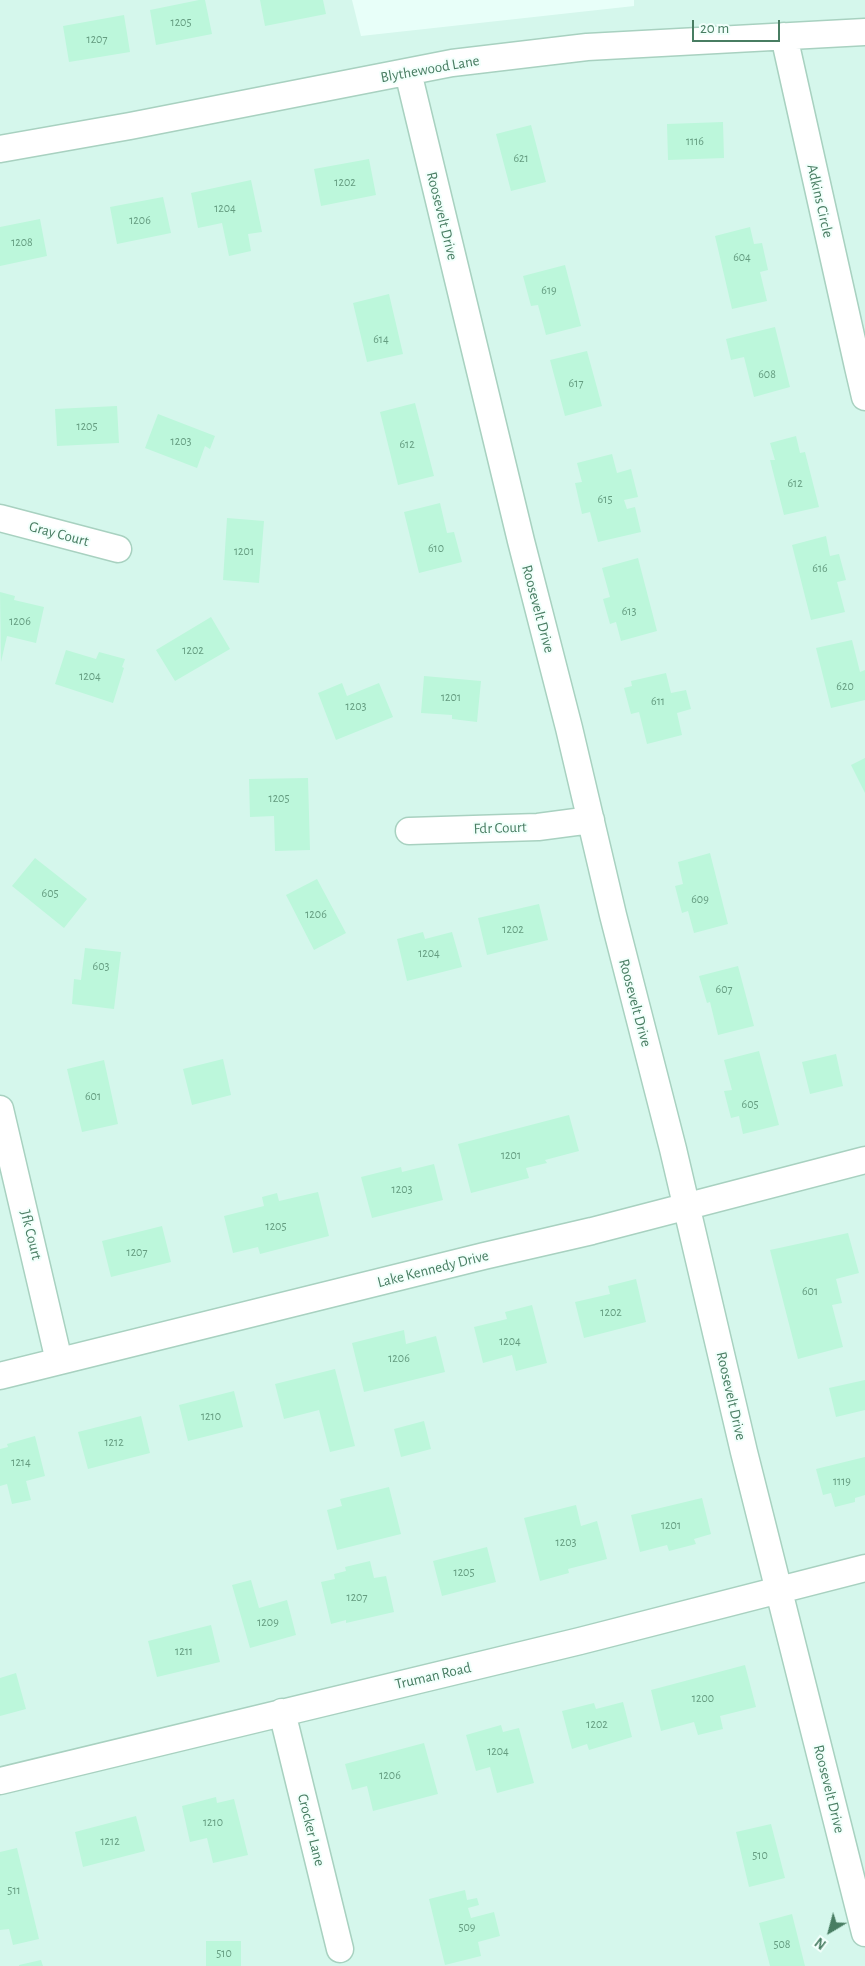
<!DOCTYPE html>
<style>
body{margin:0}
#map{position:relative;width:865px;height:1966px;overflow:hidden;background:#e8fff9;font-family:"Alegreya Sans",sans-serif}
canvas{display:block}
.north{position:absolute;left:805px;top:1906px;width:50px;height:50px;-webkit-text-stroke:4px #f1fffb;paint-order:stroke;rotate:217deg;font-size:14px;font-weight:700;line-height:20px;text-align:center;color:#487d62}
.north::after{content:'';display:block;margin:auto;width:18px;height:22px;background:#487d62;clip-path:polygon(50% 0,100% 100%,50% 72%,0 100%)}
.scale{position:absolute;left:692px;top:20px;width:88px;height:22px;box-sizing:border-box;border:2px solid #487d62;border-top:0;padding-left:6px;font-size:15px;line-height:18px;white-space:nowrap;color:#487d62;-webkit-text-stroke:4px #f1fffb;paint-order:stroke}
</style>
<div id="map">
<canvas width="865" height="1966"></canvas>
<div class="north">N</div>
<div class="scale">20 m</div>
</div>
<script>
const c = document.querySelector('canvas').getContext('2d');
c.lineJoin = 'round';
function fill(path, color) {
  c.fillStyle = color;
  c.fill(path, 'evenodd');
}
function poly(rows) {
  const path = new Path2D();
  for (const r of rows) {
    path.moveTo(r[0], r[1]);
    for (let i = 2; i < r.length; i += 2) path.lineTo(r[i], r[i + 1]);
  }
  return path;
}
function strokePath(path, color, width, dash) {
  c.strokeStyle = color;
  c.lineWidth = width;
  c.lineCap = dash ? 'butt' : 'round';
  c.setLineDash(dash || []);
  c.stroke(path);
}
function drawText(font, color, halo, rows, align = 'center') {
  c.font = font + ' "Alegreya Sans",sans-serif';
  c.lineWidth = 4;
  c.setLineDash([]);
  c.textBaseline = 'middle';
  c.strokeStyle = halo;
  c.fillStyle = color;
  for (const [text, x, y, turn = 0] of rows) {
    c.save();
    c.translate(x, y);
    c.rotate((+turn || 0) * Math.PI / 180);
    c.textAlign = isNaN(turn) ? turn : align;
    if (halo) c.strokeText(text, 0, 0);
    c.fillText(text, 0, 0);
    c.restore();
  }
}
const residential = poly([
 [0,0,352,0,361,36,634,6,634,0,865,0,865,1966,0,1966]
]);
const building = poly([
 [199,0,205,0,212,34,156,45,150,10],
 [260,0,323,0,326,14,265,26],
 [124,15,130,52,69,62,63,26],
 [723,122,724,158,668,160,667,124],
 [531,125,546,182,511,191,496,134],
 [369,159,376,195,321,206,314,169],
 [251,180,262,232,248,234,251,251,229,256,222,223,198,228,191,193],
 [163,197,171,233,117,244,110,207],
 [40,219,47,256,0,266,0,227],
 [750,227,754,244,762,243,768,270,760,272,767,301,732,309,715,236],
 [565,265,581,326,546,335,538,305,531,306,523,276],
 [389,294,403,354,367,362,353,303],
 [775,327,790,387,754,397,744,357,731,360,726,339],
 [587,351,602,406,565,416,550,360],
 [415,403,434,476,398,485,380,412],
 [117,406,119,443,57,446,55,409],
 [158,414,215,436,210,449,205,446,197,468,145,448],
 [796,436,800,453,805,452,819,507,784,515,770,460,775,460,770,443],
 [612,454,617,473,631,469,638,497,624,500,627,509,635,507,641,532,598,542,590,512,582,514,575,483,582,482,577,463],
 [440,503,447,533,454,532,462,562,419,573,404,512],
 [227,518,264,521,259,583,223,580],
 [826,536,830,556,839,554,846,580,837,582,845,612,811,620,792,545],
 [638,558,657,631,621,641,616,622,610,624,603,599,610,597,602,568],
 [0,592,15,596,14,600,44,607,36,643,7,636,1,662],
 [211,617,230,649,175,681,156,650],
 [852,640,860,672,865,670,865,700,831,708,816,648],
 [66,650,96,659,99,652,125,659,122,667,124,668,113,703,55,684],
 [666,673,671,693,686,690,691,709,677,713,682,735,647,744,639,712,631,714,624,688,632,686,631,681],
 [424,676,481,681,477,722,452,719,452,715,421,713],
 [342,683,347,696,379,683,393,717,336,740,318,693],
 [865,758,865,793,851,765],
 [308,778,310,850,275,851,274,816,250,817,249,779],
 [710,853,728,924,694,933,688,911,682,913,675,886,683,884,678,862],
 [35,858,87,899,64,928,12,886],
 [317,879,346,933,314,950,286,895],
 [539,904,548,940,487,955,478,918],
 [423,932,425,939,452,932,462,967,407,981,397,939],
 [85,948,121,952,114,1009,72,1004,74,979,81,980],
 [738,966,754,1026,718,1035,710,1002,707,1003,699,976],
 [759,1051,779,1125,743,1134,739,1116,731,1118,724,1091,732,1090,724,1060],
 [836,1054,843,1086,810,1094,802,1062],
 [223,1059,231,1095,192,1105,183,1069],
 [104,1060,118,1124,82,1132,67,1069],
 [569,1115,579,1151,545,1160,547,1163,526,1168,529,1178,471,1193,458,1144],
 [434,1164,443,1200,372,1218,361,1177,401,1167,402,1172],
 [318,1192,329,1236,260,1254,258,1247,233,1253,224,1216,264,1206,262,1197,277,1193,279,1201],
 [162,1226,171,1262,111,1277,102,1241],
 [848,1233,859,1273,836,1279,842,1303,832,1305,843,1347,798,1359,770,1250],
 [636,1279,646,1322,584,1338,575,1302,610,1294,608,1286],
 [532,1305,547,1363,516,1371,512,1355,483,1363,474,1327,507,1319,505,1312],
 [404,1330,406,1344,436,1336,445,1372,364,1392,352,1343],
 [335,1369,355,1446,330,1452,319,1410,284,1419,275,1384],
 [865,1380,865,1410,836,1417,829,1388],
 [234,1391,243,1427,188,1441,179,1405],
 [141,1416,150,1453,88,1469,78,1432],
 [424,1421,431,1449,401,1457,394,1429],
 [35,1436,45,1476,26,1481,31,1500,12,1504,7,1484,0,1486,0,1449,8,1447,7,1444],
 [865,1457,865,1495,855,1498,855,1502,835,1507,831,1493,823,1495,816,1469],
 [389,1487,401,1534,337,1550,327,1510,342,1506,340,1499],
 [702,1498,711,1534,694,1539,696,1544,669,1551,667,1545,640,1552,631,1515],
 [576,1505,581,1526,597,1521,607,1559,568,1569,569,1573,540,1581,524,1518],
 [487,1547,496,1582,442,1596,433,1561],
 [370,1561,374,1578,386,1576,394,1612,346,1623,346,1620,331,1624,321,1582,335,1579,334,1574,346,1571,345,1567],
 [251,1580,259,1608,287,1600,296,1635,250,1648,232,1585],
 [211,1625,220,1662,157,1677,148,1641],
 [745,1665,756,1707,720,1716,723,1729,698,1735,694,1722,661,1731,651,1690],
 [16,1673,26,1709,0,1716,0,1678],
 [623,1702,632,1737,589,1750,587,1744,572,1749,562,1711,594,1703,596,1709],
 [501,1725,503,1732,519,1728,534,1783,497,1793,490,1767,476,1771,466,1735],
 [424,1743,438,1794,373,1811,367,1786,352,1790,345,1764],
 [216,1797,217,1803,234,1799,248,1855,213,1863,207,1838,190,1842,182,1806],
 [136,1816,145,1851,83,1867,75,1832],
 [771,1824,785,1878,749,1887,736,1832],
 [17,1848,39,1939,13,1945,9,1929,0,1930,0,1852],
 [465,1890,467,1900,477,1898,479,1905,468,1908,471,1918,494,1912,500,1936,478,1942,481,1956,445,1965,429,1899],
 [792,1914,805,1966,770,1966,759,1923],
 [206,1941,241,1941,241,1966,206,1966],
 [41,1960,43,1966,19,1966,19,1965]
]);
const street = poly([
 [784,36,858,367],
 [408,72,521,541,569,728,613,915,673,1149,744,1452,865,1933],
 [0,149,130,126,452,63,587,47,865,32],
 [865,367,858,367,865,397],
 [0,518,118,549],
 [409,831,538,827,591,820],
 [0,1109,59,1361],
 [0,1376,484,1256,592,1231,865,1160],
 [282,1712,340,1949],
 [0,1781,580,1641,865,1568]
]);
const numberNames = [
 ["1205",181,22],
 ["1207",97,39],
 ["1116",695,141],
 ["621",521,158],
 ["1202",345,182],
 ["1204",225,208],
 ["1206",140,220],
 ["1208",22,242],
 ["604",742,257],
 ["619",549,290],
 ["614",381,339],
 ["608",767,374],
 ["617",576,383],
 ["1205",87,426],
 ["1203",181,441],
 ["612",407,444],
 ["612",795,483],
 ["615",605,499],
 ["610",436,548],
 ["1201",244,551],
 ["616",820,568],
 ["613",629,611],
 ["1206",20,621],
 ["1202",193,650],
 ["1204",90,676],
 ["620",845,686],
 ["1201",451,697],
 ["611",658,701],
 ["1203",356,706],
 ["1205",279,798],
 ["605",50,893],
 ["609",700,899],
 ["1206",316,914],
 ["1202",513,929],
 ["1204",429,953],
 ["603",101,966],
 ["607",724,989],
 ["601",93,1096],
 ["605",750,1104],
 ["1201",511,1155],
 ["1203",402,1189],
 ["1205",276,1226],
 ["1207",137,1252],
 ["601",810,1291],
 ["1202",611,1312],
 ["1204",510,1341],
 ["1206",399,1358],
 ["1210",211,1416],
 ["1212",114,1442],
 ["1214",21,1462],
 ["1119",842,1481],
 ["1201",671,1525],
 ["1203",566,1542],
 ["1205",464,1572],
 ["1207",357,1597],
 ["1209",268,1622],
 ["1211",184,1651],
 ["1200",703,1698],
 ["1202",597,1724],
 ["1204",498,1751],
 ["1206",390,1775],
 ["1210",213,1822],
 ["1212",110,1841],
 ["510",760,1855],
 ["511",14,1890],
 ["509",467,1927],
 ["508",782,1944],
 ["510",224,1953]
];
const streetNames = [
 ["Blythewood Lane",430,69,-10],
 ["Adkins Circle",820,201,77],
 ["Roosevelt Drive",442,216,76],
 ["Gray Court",59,534,15],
 ["Roosevelt Drive",538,609,75],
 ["Fdr Court",500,828,-2],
 ["Roosevelt Drive",635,1003,75],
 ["Jfk Court",31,1235,76],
 ["Lake Kennedy Drive",433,1269,-14],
 ["Roosevelt Drive",731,1396,77],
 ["Truman Road",433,1676,-13],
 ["Roosevelt Drive",829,1789,76],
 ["Crocker Lane",311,1830,76]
];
fill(residential, '#d5f7ec');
fill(building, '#bcf7db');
strokePath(street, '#a8d1c0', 29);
strokePath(street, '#fff', 26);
drawText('12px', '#659c80', null, numberNames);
drawText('15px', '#487d62', '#f1fffb', streetNames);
</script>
